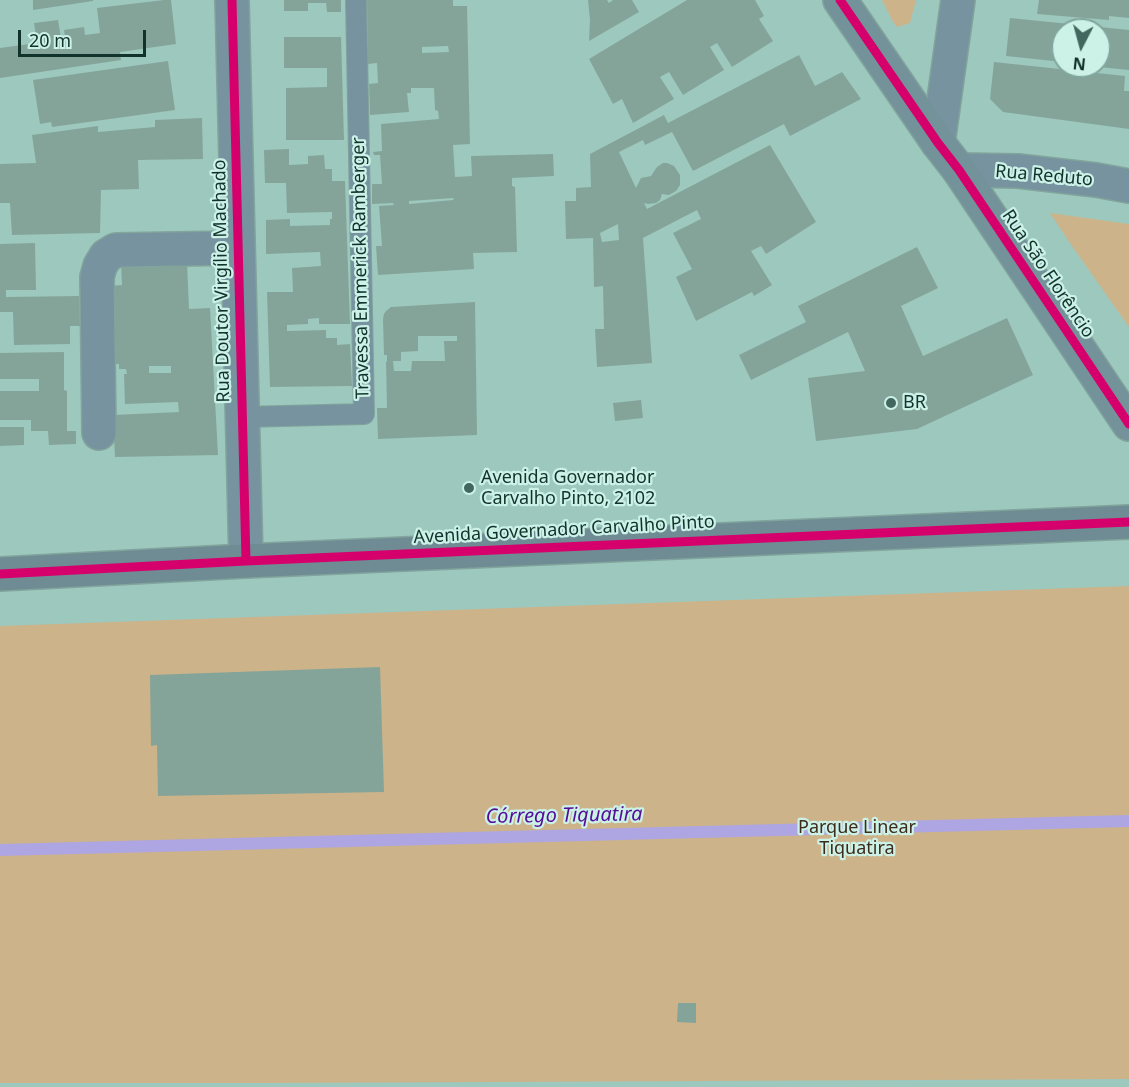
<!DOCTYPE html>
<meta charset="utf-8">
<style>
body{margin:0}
#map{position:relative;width:1129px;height:1087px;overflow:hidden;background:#9dc8be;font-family:"Noto Sans",sans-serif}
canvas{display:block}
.north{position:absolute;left:1051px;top:18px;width:60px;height:60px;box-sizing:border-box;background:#ccf2e8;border:2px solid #81a69d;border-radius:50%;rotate:186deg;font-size:16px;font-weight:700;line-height:24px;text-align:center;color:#11332c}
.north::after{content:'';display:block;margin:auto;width:21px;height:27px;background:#42675f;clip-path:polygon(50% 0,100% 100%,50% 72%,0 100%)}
.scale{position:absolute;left:18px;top:30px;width:128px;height:27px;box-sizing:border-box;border:3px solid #11332c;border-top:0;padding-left:8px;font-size:18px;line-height:21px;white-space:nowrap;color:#11332c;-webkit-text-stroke:4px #ccf2e8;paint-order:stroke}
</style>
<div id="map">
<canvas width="1129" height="1087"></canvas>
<div class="north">N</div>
<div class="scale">20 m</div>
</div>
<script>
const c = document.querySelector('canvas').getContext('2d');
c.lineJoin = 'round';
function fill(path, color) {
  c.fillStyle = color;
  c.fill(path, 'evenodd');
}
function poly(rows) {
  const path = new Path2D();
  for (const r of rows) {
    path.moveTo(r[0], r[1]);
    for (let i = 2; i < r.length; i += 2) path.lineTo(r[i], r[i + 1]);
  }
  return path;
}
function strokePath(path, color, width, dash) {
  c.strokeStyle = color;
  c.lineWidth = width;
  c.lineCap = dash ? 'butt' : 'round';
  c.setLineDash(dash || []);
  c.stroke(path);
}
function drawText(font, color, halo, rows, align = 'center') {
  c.font = font + ' "Noto Sans",sans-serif';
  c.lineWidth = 4.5;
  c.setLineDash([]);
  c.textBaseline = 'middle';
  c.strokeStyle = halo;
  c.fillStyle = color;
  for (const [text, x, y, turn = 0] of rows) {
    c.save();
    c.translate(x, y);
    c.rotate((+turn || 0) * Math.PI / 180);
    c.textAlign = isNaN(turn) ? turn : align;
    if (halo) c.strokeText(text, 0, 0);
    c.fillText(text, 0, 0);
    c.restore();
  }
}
const green = poly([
 [882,0,916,0,910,23,897,27,892,20],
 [1050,213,1129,224,1129,327,1072,246],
 [1129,586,1129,1079,279,1083,0,1083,0,626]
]);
const stream = poly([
 [0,850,1129,821]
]);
const building = poly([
 [33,0,93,0,93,1,33,10],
 [164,0,171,0,176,44,120,52,121,60,0,78,0,48,44,42,44,41,37,42,34,23,58,20,61,38,65,37,64,30,84,27,85,35,100,33,97,8],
 [284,0,341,0,341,12,327,12,326,3,308,3,308,11,284,11],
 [367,0,453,0,453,6,467,6,470,144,453,145,455,177,472,176,471,156,553,154,554,176,512,178,512,186,515,187,517,252,473,253,474,269,378,275,376,246,382,246,379,206,394,205,393,203,372,204,372,184,382,184,380,155,374,155,373,152,382,151,381,124,439,119,438,111,435,110,434,88,411,88,411,93,407,93,409,112,370,115,369,84,378,83,377,63,368,64],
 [448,46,449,52,422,53,422,47],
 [454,198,453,200,409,204,409,201],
 [588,0,607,0,609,3,613,0,632,0,639,12,589,41,590,20],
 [687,0,755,0,764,16,759,19,773,41,732,67,717,43,710,47,724,70,683,95,669,72,660,77,674,99,633,123,622,99,613,104,589,59],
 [1039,0,1129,0,1129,18,1109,16,1109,20,1037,14],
 [1010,18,1129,30,1129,70,1099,67,1099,30,1063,30,1063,62,1006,56],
 [284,37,341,37,344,140,286,140,286,88,327,87,327,68,284,68],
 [799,55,815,86,842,72,861,99,790,136,784,124,693,171,672,132,645,145,643,140,619,152,636,188,641,178,651,176,657,167,663,163,667,163,674,166,680,175,680,185,676,191,669,195,662,194,660,200,656,203,648,204,644,203,647,209,770,145,816,222,766,254,761,246,751,251,772,285,754,296,752,292,696,321,676,277,692,269,673,233,701,219,697,210,643,238,652,363,597,367,595,329,604,329,603,286,594,287,593,238,566,239,565,201,576,201,576,188,591,187,590,154,664,115,668,123],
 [618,224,619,240,602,242,600,233],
 [168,61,175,110,52,127,51,122,40,124,33,80],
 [994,62,1125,76,1124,91,1129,91,1129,129,1003,112,990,99],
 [202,118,203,159,138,160,139,189,101,190,100,233,12,235,10,203,0,203,0,164,36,163,32,135,98,126,98,132,155,127,155,120],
 [289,149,289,165,308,164,308,156,324,155,325,169,332,169,332,181,345,181,350,324,319,324,319,318,308,319,308,324,287,325,287,331,326,330,326,338,337,338,337,345,350,344,352,386,270,387,267,292,293,292,292,268,321,266,320,252,266,254,266,220,290,219,290,226,330,225,330,219,332,219,332,212,287,213,286,183,265,183,264,150],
 [35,243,36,290,6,290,6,297,79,296,80,326,70,326,70,344,14,345,13,312,0,312,0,244],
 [917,247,938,288,901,306,923,356,1007,318,1033,375,917,429,816,441,808,378,865,371,848,332,751,380,739,355,806,322,798,306],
 [187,262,189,309,210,308,218,455,115,457,113,415,179,412,178,402,125,404,124,374,127,374,126,369,119,369,119,364,111,364,109,286,122,285,121,263],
 [149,366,171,366,171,373,149,373],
 [475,302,477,435,378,439,377,408,387,408,386,361,387,362,387,355,384,355,383,319,384,314,386,311,391,307],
 [418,336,457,336,457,341,444,341,445,361,412,361,411,371,394,371,393,361,401,361,401,352,418,351],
 [64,352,64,390,67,391,67,431,76,431,76,444,49,445,48,431,31,431,31,420,0,420,0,391,39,391,39,379,0,379,0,353],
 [641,400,643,418,615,421,613,403],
 [0,427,24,427,24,445,0,446],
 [380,667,384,792,158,796,157,745,151,746,150,675],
 [678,1003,696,1003,696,1023,677,1022]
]);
const lane = poly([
 [242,417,364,414,356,0]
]);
const street = poly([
 [232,0,246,561],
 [938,143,958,0],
 [959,170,1018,171,1096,180,1129,186],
 [99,433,97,277,100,266,106,256,116,250,238,248]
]);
const secondary = poly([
 [840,0,938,143,959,170,1129,424]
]);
const primary = poly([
 [0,574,246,561,1129,522]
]);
const cycleway = poly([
 [232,0,246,561],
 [840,0,938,143,959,170,1129,424],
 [0,574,246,561,1129,522]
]);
const markers = [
 [891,403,6,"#42675f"],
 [469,488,6,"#42675f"]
];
const streetNames = [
 ["Rua Reduto",1044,176,5],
 ["Travessa Emmerick Ramberger",361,268,-91],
 ["Rua São Florêncio",1048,274,56],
 ["Rua Doutor Virgílio Machado",222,281,-91],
 ["Avenida Governador Carvalho Pinto",564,530,-3]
];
const poiNames = [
 ["BR",903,403],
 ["Avenida Governador",481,478],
 ["Carvalho Pinto, 2102",481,499]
];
const parkNames = [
 ["Parque Linear",857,828],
 ["Tiquatira",857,849]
];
const waterNames = [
 ["Córrego Tiquatira",564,816,-1]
];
fill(green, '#ccb38a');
strokePath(stream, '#aea6e2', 12);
fill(building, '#85a499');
strokePath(lane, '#81a49c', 22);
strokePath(street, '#81a49c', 36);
strokePath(secondary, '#81a49c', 36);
strokePath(primary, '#81a49c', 36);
strokePath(lane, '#77939f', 20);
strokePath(street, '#77939f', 33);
strokePath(secondary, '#74929a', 33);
strokePath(primary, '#6f8c94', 33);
strokePath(cycleway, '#d6006c', 9);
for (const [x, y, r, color] of markers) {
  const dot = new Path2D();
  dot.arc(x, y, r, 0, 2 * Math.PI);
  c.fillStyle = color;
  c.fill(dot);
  strokePath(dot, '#ccf2e8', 2);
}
drawText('18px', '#11332c', '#ccf2e8', streetNames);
drawText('18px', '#11332c', '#ccf2e8', poiNames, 'left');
drawText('18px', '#3e2b1b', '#ccf2e8', parkNames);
drawText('italic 20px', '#540d98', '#ccf2e8', waterNames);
</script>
